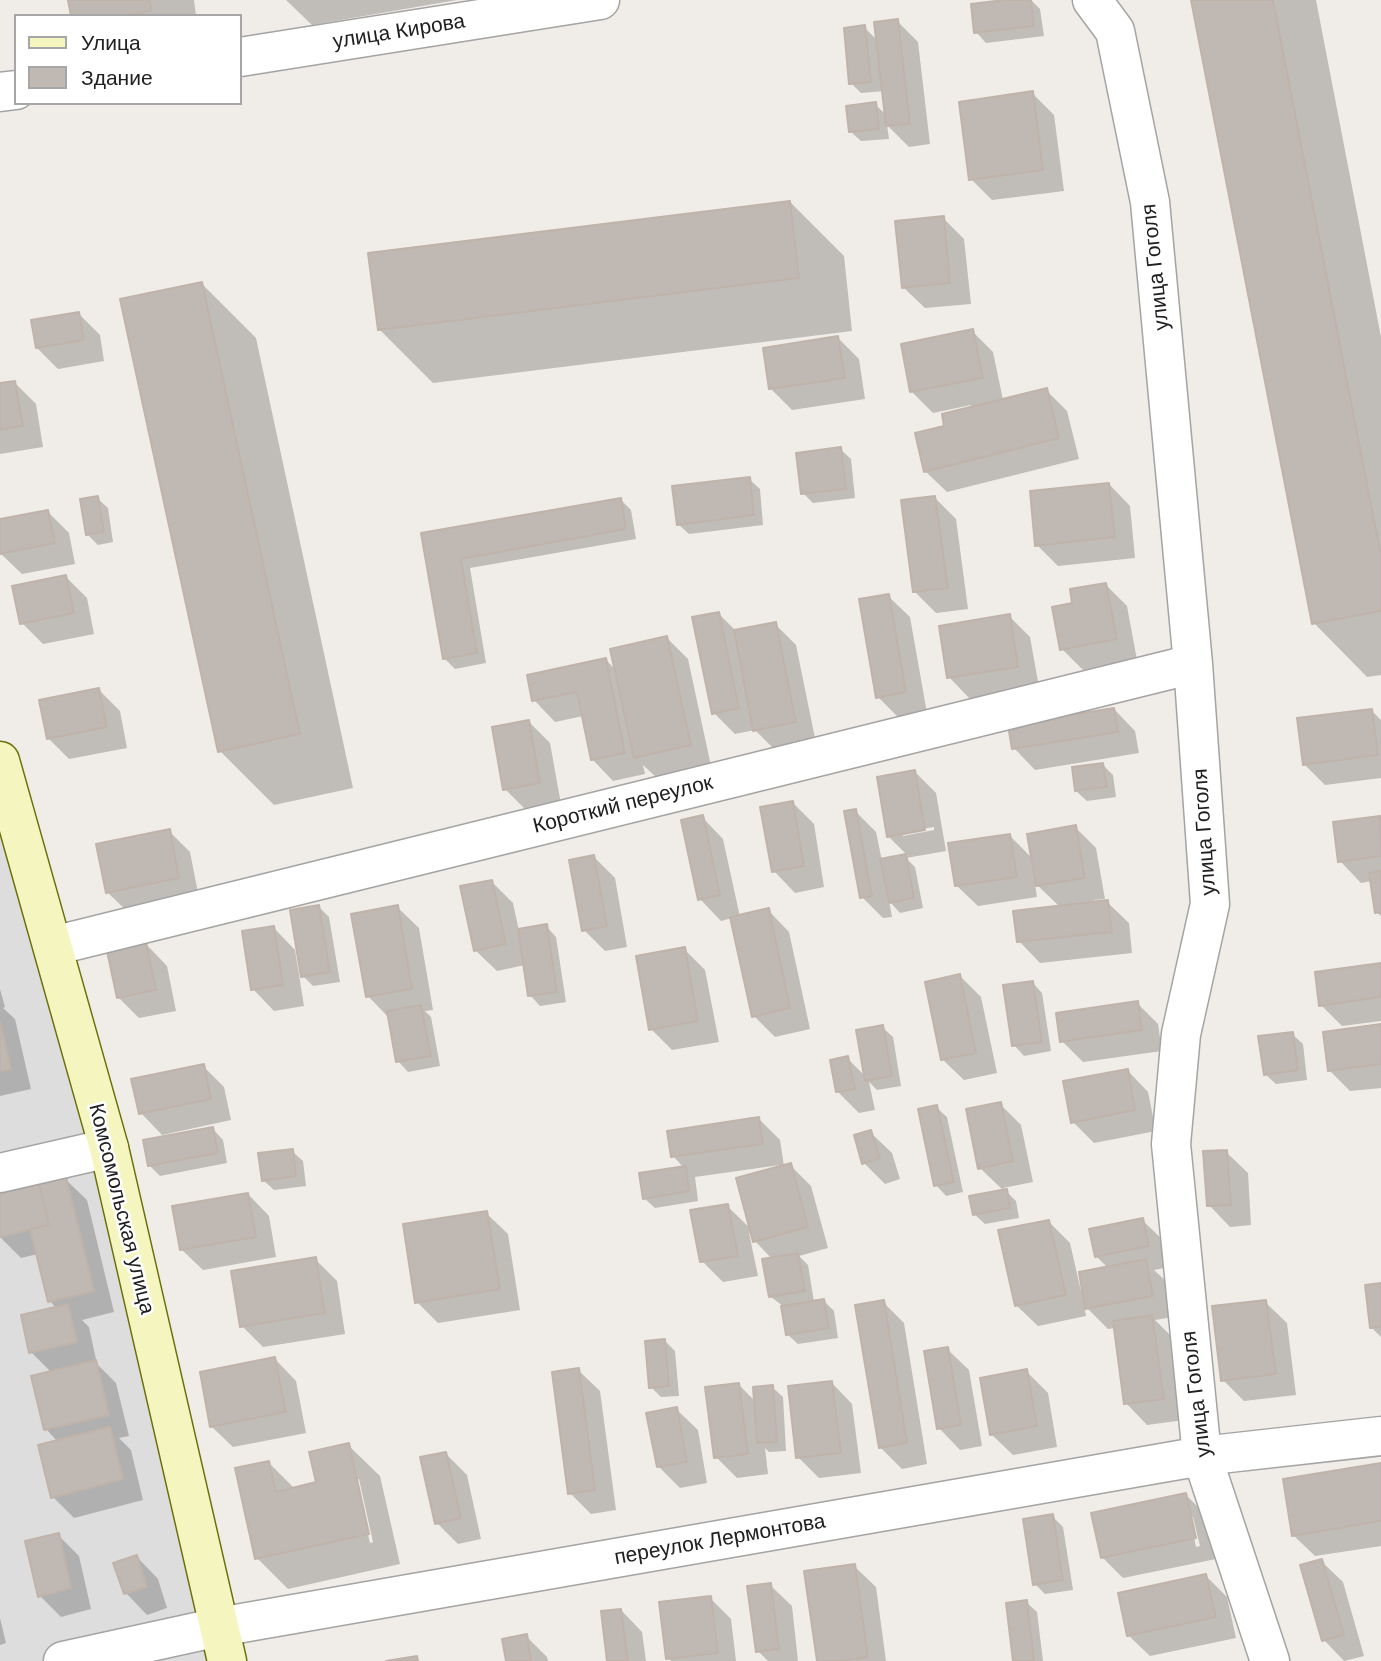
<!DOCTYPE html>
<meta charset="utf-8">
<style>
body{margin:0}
#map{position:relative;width:1381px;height:1661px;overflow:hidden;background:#f0ece7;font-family:Arial,sans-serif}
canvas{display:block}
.legend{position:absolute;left:14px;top:14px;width:228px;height:91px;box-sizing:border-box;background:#fff;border:2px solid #a6a6a6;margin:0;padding:9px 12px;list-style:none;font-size:21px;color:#202020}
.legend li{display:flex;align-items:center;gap:14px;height:35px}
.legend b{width:35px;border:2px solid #a6a6a6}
</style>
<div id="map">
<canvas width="1381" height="1661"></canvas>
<ul class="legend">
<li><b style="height:9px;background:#f5f6bf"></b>Улица</li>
<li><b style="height:19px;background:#c0b8b3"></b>Здание</li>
</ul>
</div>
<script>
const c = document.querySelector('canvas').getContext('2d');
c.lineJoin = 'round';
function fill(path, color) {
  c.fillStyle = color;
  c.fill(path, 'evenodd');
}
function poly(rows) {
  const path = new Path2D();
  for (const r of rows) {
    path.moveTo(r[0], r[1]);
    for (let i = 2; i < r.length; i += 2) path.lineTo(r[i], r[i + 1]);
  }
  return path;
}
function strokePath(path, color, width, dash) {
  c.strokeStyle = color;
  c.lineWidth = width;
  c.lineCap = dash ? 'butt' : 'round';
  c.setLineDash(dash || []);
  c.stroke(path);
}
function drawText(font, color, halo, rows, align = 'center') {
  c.font = font + ' Arial,sans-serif';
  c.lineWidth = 5;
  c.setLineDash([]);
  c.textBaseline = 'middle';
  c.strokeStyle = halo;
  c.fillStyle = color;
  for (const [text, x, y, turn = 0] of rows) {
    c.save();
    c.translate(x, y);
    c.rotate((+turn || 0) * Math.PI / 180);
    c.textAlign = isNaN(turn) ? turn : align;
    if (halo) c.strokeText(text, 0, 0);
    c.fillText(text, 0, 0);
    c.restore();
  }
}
const residential = poly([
 [0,761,227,1661,0,1661]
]);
const shadow = poly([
 [70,0,194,0,196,16,72,16],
 [286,0,457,0,312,25],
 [1020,0,1031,0,1040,9,1044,36,986,43,976,32],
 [1193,0,1316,0,1381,337,1381,675,1367,677,1314,623],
 [897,21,918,42,930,144,909,147,887,125,889,139,861,141,850,131,875,104,887,116,884,91,861,93,851,83,864,27,878,41],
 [1032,93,1054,115,1064,191,992,200,971,179],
 [790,202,844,256,852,331,433,383,379,329],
 [943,218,964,239,971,304,925,308,903,287],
 [202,284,256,338,353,788,274,805,220,751],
 [79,314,100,335,104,361,58,369,37,348],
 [972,331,993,352,1003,400,1046,390,1067,411,1079,459,947,492,925,471,946,427,971,408,971,405,933,413,912,392],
 [838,338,859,359,865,399,792,410,770,388],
 [15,383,36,404,43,447,0,454,0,385],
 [840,449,851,459,855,498,813,503,803,493],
 [749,479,760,489,763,525,689,534,678,524],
 [1109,484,1130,506,1135,558,1058,566,1037,545],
 [97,498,108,508,113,542,98,545,87,534],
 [935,498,956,519,968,609,936,613,915,592],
 [621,500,631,510,636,539,470,568,486,663,455,669,445,659,423,535],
 [48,512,69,533,75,564,22,574,0,553,0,521],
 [66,577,87,598,94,634,43,644,22,623],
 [1106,585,1127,606,1137,660,1083,670,1062,649,1074,605],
 [888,596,910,617,927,713,899,718,878,697],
 [718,613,736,631,775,624,796,645,816,743,776,751,755,730,735,734,714,713],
 [1009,616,1030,637,1039,687,970,699,949,677],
 [667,638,688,659,711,766,657,778,643,765,645,774,613,781,592,759,583,716,555,722,534,700,606,660,617,671],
 [99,690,120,711,127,748,69,759,48,738],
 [1114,709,1135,731,1139,753,1035,770,1014,748],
 [1371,710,1381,720,1381,778,1325,785,1304,764],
 [529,722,550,743,561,804,526,810,505,789],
 [1103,765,1113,775,1116,797,1087,801,1076,791],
 [915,772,936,793,946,851,906,858,915,867,923,908,900,913,889,901,892,917,883,918,862,897,855,811,876,832,882,861,908,856,888,836],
 [934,827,934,830,903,836,903,832],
 [793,803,814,824,824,887,795,893,774,871],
 [702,817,723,839,740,917,768,910,789,932,810,1029,775,1037,754,1016,732,918,721,921,700,899],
 [1380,818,1381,819,1381,916,1376,912,1372,881,1361,883,1340,861],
 [1075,827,1096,848,1105,899,1094,900,1095,903,1107,902,1129,923,1132,953,1040,963,1019,941,1060,907,1035,883,1037,897,978,906,956,885,1010,836,1033,859],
 [169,831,190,852,199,898,129,913,107,892],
 [594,857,615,878,627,947,605,951,584,930],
 [492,882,513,903,519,931,546,926,556,937,566,1002,540,1006,530,995,525,965,497,971,475,950],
 [319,907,329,917,340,982,313,986,303,976],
 [397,907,419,928,433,1010,425,1011,431,1017,440,1066,408,1072,398,1061,389,1018,368,996],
 [274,928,295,950,304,1006,274,1011,253,989],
 [146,944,167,966,176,1011,139,1018,118,997],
 [684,949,705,970,719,1042,672,1050,651,1029],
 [1381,965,1381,1021,1342,1026,1321,1005],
 [960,976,981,997,997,1073,964,1080,942,1059],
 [1032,982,1042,993,1051,1051,1024,1056,1014,1045],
 [0,989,5,1007,3,1008,15,1019,31,1089,0,1096],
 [1137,1003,1158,1024,1162,1051,1083,1062,1062,1041],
 [1381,1026,1381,1088,1350,1091,1329,1070],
 [882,1027,893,1037,901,1086,877,1090,869,1082,875,1110,859,1113,838,1092,847,1058,866,1077],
 [1292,1034,1303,1044,1307,1080,1276,1084,1265,1074],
 [203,1066,224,1087,231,1120,162,1135,141,1113],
 [1127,1070,1148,1092,1156,1131,1094,1143,1073,1122],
 [1000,1104,1021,1125,1033,1182,1003,1188,1016,1201,1019,1218,985,1224,974,1214,1004,1191,980,1168],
 [936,1107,947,1117,963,1192,946,1196,936,1185],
 [759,1119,780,1140,784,1166,790,1165,811,1186,828,1248,799,1256,808,1265,814,1302,824,1301,834,1311,838,1338,798,1344,787,1334,783,1306,771,1297,772,1259,755,1241,752,1232,749,1233,758,1276,723,1282,702,1261,727,1206,752,1230,780,1165,695,1177,698,1201,655,1208,644,1198,684,1168,673,1156],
 [213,1129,223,1140,227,1163,160,1176,149,1165],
 [870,1132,892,1153,900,1179,885,1184,864,1163],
 [292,1151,303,1161,306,1186,274,1190,263,1180],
 [1226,1152,1248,1173,1251,1225,1230,1227,1209,1205],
 [65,1179,87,1200,114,1312,82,1320,89,1327,97,1364,116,1383,129,1436,119,1438,131,1450,143,1500,74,1518,53,1497,58,1442,46,1429,52,1373,31,1352,57,1309,50,1301,38,1254,21,1258,0,1237,0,1196],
 [248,1194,269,1216,276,1257,203,1270,181,1249],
 [486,1213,508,1234,520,1310,438,1323,417,1302],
 [1142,1220,1164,1241,1169,1267,1154,1270,1167,1282,1173,1317,1155,1320,1173,1338,1184,1420,1147,1425,1126,1403,1115,1328,1108,1329,1084,1305,1086,1316,1038,1326,1016,1305,1049,1222,1070,1243,1081,1291,1108,1268,1096,1256],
 [315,1259,337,1281,345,1334,263,1347,242,1326],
 [1381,1285,1381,1337,1371,1327],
 [883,1302,904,1323,927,1464,902,1469,881,1448],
 [1265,1302,1287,1323,1296,1395,1244,1401,1223,1380],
 [665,1341,675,1351,679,1396,661,1397,651,1387],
 [947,1349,969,1370,982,1446,960,1450,939,1428],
 [275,1359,296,1381,306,1433,233,1447,211,1426],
 [578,1370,600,1391,616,1510,591,1514,570,1493],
 [1026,1371,1048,1393,1057,1447,1013,1455,991,1434],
 [831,1382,852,1404,861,1473,819,1478,798,1457],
 [738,1384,756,1402,772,1387,783,1397,786,1451,769,1452,765,1448,768,1474,737,1478,716,1457],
 [676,1409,698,1430,707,1483,680,1488,659,1467],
 [348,1445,380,1476,400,1564,288,1589,257,1558,269,1463,295,1489,318,1484],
 [355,1479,359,1479,373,1542,370,1543],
 [446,1454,467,1475,481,1539,458,1544,437,1523],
 [1381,1465,1381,1546,1315,1556,1293,1535],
 [1186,1495,1207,1516,1216,1559,1123,1578,1102,1557],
 [1190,1517,1193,1517,1200,1546,1196,1547],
 [1052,1516,1063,1527,1073,1590,1045,1594,1035,1584],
 [58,1535,79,1556,91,1609,61,1617,40,1596],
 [137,1557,158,1579,167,1608,147,1615,126,1593],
 [1321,1561,1343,1582,1364,1656,1344,1661,1324,1640],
 [854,1566,876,1587,886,1661,819,1661],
 [1206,1576,1227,1597,1236,1638,1150,1656,1128,1635],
 [770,1585,792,1606,798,1661,768,1661,758,1651],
 [710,1598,731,1619,736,1661,671,1661,668,1658],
 [1026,1602,1037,1612,1043,1661,1015,1661],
 [621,1610,642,1632,646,1661,609,1661],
 [0,1618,6,1643,0,1645],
 [526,1636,547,1657,548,1661,508,1661]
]);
const building = poly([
 [68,0,150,0,151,11,122,16,71,16,68,0],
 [1004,0,1031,0,1034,26,974,33,971,4,1004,0],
 [1191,0,1273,0,1381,556,1381,611,1312,624,1191,0],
 [898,19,910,124,886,126,874,22,898,19],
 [865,25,871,82,849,84,844,28,865,25],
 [1033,91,1043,170,969,180,959,102,1033,91],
 [876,102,879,129,849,132,846,106,876,102],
 [790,201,799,278,378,330,368,253,790,201],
 [944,216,950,283,902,288,895,221,944,216],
 [202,282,300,734,218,752,120,299,202,282],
 [79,312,84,340,36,348,31,320,79,312],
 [973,329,983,378,910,392,901,344,973,329],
 [838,336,845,378,769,389,763,348,838,336],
 [15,381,23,426,0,430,0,383,15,381],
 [1047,388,1059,438,924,472,915,433,944,426,942,414,1047,388],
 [841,447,846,489,801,494,796,453,841,447],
 [750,477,754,515,677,525,672,486,750,477],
 [1109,483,1115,537,1035,546,1030,491,1109,483],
 [98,496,104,532,86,535,80,499,98,496],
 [935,496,948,588,913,592,901,500,935,496],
 [621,498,626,529,461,559,477,653,443,659,421,533,621,498],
 [48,510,55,543,0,554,0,519,48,510],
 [66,575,74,613,20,624,12,586,66,575],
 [1106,583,1117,639,1060,650,1052,607,1072,603,1070,589,1106,583],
 [889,594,906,692,876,698,859,599,889,594],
 [719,612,739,708,712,714,692,617,719,612],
 [1010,614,1018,667,947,678,939,626,1010,614],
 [776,622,796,722,753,731,734,630,776,622],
 [667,636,691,745,634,758,610,649,667,636],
 [606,658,625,753,591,760,577,692,532,701,527,675,606,658],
 [99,688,107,727,47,739,39,700,99,688],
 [1114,708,1118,732,1012,749,1008,725,1114,708],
 [1372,709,1378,755,1303,765,1297,718,1372,709],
 [529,720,540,783,503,790,492,727,529,720],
 [1103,763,1107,787,1075,791,1072,767,1103,763],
 [915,770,925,830,887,837,877,777,915,770],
 [793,801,804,866,772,872,760,807,793,801],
 [856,809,872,896,860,898,844,811,856,809],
 [703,815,720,895,698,900,681,820,703,815],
 [1380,816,1381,856,1338,862,1333,822,1380,816],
 [1076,825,1085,878,1036,886,1027,834,1076,825],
 [170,829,179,878,106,893,96,844,170,829],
 [1010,834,1017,877,955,886,948,843,1010,834],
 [906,854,914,898,889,903,880,859,906,854],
 [594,855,607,926,582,931,569,860,594,855],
 [1381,871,1381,912,1375,913,1369,873,1381,871],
 [492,880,506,944,474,951,460,886,492,880],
 [1108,900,1112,932,1017,942,1013,911,1108,900],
 [319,905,330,972,301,977,290,910,319,905],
 [398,905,412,989,366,997,351,914,398,905],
 [769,908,790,1008,752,1017,730,917,769,908],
 [547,924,557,992,528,996,518,929,547,924],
 [274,926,283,985,251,990,242,931,274,926],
 [146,942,156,990,117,998,107,951,146,942],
 [685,947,698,1021,649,1030,636,956,685,947],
 [1381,963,1381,997,1319,1006,1315,972,1381,963],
 [960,974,976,1053,941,1060,925,982,960,974],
 [1033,981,1042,1042,1012,1046,1003,985,1033,981],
 [1138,1001,1142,1030,1060,1042,1056,1013,1138,1001],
 [421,1005,431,1056,396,1062,387,1011,421,1005],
 [0,1022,11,1069,0,1071,0,1022],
 [1381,1024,1381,1064,1328,1071,1323,1032,1381,1024],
 [883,1025,892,1076,865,1081,856,1030,883,1025],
 [1293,1032,1298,1070,1264,1075,1258,1036,1293,1032],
 [848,1056,855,1089,836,1092,830,1060,848,1056],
 [204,1064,211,1099,139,1114,131,1079,204,1064],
 [1128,1069,1135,1110,1071,1123,1063,1081,1128,1069],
 [1001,1102,1013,1161,978,1169,966,1109,1001,1102],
 [937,1105,954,1182,934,1186,918,1109,937,1105],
 [759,1117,763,1144,671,1157,667,1131,759,1117],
 [213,1127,218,1153,148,1166,143,1140,213,1127],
 [871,1130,880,1158,862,1164,854,1135,871,1130],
 [293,1149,296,1176,262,1181,258,1153,293,1149],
 [1227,1150,1231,1205,1207,1206,1203,1151,1227,1150],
 [791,1163,808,1227,753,1242,736,1178,791,1163],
 [686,1166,689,1191,643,1199,639,1173,686,1166],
 [66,1177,94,1291,48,1302,30,1229,49,1225,39,1184,66,1177],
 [39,1184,49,1225,0,1237,0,1194,39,1184],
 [1007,1189,1010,1208,973,1215,969,1196,1007,1189],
 [248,1193,256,1237,180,1250,172,1206,248,1193],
 [728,1204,738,1256,700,1262,690,1210,728,1204],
 [487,1211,500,1289,415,1303,403,1224,487,1211],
 [1143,1218,1149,1246,1095,1257,1089,1229,1143,1218],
 [1049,1220,1066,1295,1015,1306,998,1230,1049,1220],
 [798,1253,805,1291,769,1297,762,1259,798,1253],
 [316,1257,325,1313,240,1327,231,1271,316,1257],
 [1146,1259,1153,1296,1085,1309,1079,1272,1146,1259],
 [1381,1283,1381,1327,1370,1328,1365,1285,1381,1283],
 [824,1299,829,1328,786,1335,781,1306,824,1299],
 [884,1300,907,1443,879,1448,855,1305,884,1300],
 [1266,1300,1276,1374,1221,1381,1212,1306,1266,1300],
 [68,1304,77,1342,29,1353,21,1315,68,1304],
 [1152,1315,1164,1399,1124,1404,1113,1321,1152,1315],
 [665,1339,669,1386,649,1388,645,1341,665,1339],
 [948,1347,961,1425,937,1429,924,1351,948,1347],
 [275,1357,286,1412,210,1427,200,1372,275,1357],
 [96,1360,109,1415,44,1430,31,1376,96,1360],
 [579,1368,595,1490,568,1494,552,1372,579,1368],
 [1027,1369,1037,1426,990,1435,980,1378,1027,1369],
 [832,1381,841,1453,796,1458,788,1386,832,1381],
 [739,1383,748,1454,714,1458,705,1387,739,1383],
 [773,1385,777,1442,757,1443,753,1387,773,1385],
 [677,1407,687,1462,657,1467,646,1413,677,1407],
 [110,1427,123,1479,51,1498,38,1445,110,1427],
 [349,1443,369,1534,255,1559,235,1468,269,1461,276,1492,316,1482,309,1452,349,1443],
 [446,1452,461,1518,435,1524,420,1457,446,1452],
 [1381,1463,1381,1521,1292,1536,1283,1479,1381,1463],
 [1186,1493,1196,1538,1101,1558,1091,1513,1186,1493],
 [1053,1514,1063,1580,1033,1585,1023,1519,1053,1514],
 [59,1533,71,1588,38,1597,25,1541,59,1533],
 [137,1555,147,1587,124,1594,113,1563,137,1555],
 [1322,1559,1344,1635,1322,1641,1300,1565,1322,1559],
 [855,1564,868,1657,841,1661,817,1661,804,1571,855,1564],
 [1206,1574,1216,1617,1127,1636,1118,1593,1206,1574],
 [771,1583,779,1649,756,1652,747,1586,771,1583],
 [711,1596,718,1653,666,1659,659,1602,711,1596],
 [1027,1600,1034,1661,1013,1661,1006,1603,1027,1600],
 [621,1609,628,1661,607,1661,601,1611,621,1609],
 [527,1634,531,1661,506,1661,502,1639,527,1634],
 [417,1656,418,1661,386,1661,417,1656]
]);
const minor = poly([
 [1092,0,1115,31,1150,202,1193,664,1210,904,1181,1034,1171,1144,1202,1456,1270,1661],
 [240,57,600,0],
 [0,92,16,90],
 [53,946,1193,664],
 [0,1173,109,1148],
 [63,1661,219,1627,1202,1456,1381,1436]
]);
const secondary = poly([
 [0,761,109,1148,227,1661]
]);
const streetNames = [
 ["улица Кирова",399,32,-9],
 ["улица Гоголя",1156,267,-96],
 ["Короткий переулок",623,805,-14],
 ["улица Гоголя",1205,832,-94],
 ["Комсомольская улица",121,1209,76],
 ["улица Гоголя",1197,1394,-97],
 ["переулок Лермонтова",720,1540,-10]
];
fill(residential, '#dedddd');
fill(shadow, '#0003');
fill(building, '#c0b8b3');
strokePath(building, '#c0b3aa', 2);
strokePath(minor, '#a4a4a4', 41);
strokePath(secondary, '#6a710c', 41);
strokePath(minor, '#fff', 38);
strokePath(secondary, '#f5f6bf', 38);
drawText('21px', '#202020', '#fff', streetNames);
</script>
